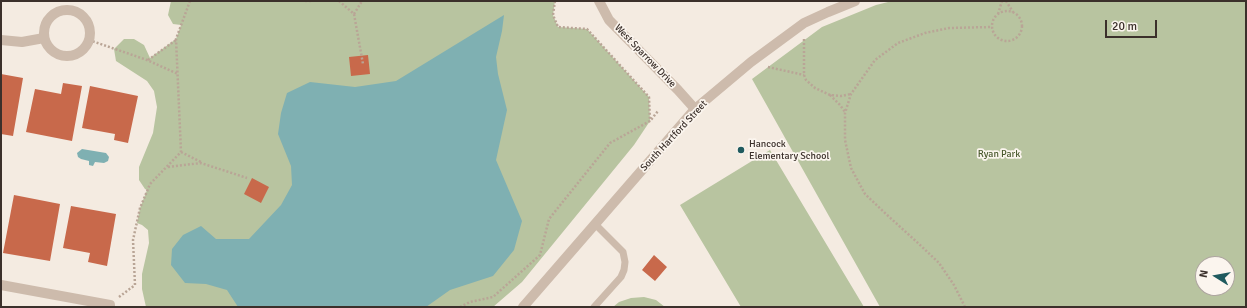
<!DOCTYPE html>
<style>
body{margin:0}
#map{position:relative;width:1247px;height:308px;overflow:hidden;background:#f4ebe1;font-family:Signika,sans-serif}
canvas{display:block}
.frame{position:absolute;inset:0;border:2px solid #3b302b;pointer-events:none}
.north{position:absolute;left:1195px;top:256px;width:40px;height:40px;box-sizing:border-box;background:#fbf5ee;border:1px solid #aea6a0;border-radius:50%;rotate:281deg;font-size:11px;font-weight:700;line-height:16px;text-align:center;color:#3b302b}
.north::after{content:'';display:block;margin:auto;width:14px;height:18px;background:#1f5a5e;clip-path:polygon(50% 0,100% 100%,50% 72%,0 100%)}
.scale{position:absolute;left:1105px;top:20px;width:52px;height:18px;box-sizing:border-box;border:2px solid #3b302b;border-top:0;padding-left:5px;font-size:12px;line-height:14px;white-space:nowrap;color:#3b302b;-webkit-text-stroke:3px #fbf5ee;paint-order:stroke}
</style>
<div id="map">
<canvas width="1247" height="308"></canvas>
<div class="frame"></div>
<div class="north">N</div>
<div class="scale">20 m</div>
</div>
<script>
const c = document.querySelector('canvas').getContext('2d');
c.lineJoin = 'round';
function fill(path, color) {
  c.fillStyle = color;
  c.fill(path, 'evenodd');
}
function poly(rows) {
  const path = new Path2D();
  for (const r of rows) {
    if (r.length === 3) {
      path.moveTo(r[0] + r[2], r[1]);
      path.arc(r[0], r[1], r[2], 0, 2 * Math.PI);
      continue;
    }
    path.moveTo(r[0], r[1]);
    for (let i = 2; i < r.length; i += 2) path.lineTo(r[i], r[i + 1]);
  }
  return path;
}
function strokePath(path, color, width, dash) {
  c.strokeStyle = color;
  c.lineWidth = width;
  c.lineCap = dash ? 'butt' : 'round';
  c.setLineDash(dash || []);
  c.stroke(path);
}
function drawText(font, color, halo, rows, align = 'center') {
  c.font = font + ' Signika,sans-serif';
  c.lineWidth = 3.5;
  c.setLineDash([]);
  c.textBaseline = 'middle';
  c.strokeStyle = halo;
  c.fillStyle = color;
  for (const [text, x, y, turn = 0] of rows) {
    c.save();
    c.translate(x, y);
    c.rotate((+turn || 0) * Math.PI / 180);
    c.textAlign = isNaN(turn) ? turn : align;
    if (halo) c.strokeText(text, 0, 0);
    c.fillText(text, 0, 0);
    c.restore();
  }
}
const green = poly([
 [171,1,555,1,553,15,558,27,587,29,649,97,650,121,634,145,522,282,493,307,146,307,142,289,142,274,149,243,148,230,142,225,137,223,140,208,147,190,145,189,139,180,139,167,153,133,157,107,154,91,147,81,116,61,114,49,124,39,134,39,144,45,150,58,176,39,181,25,173,24,168,15],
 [892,1,1246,1,1246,307,880,307,752,79,822,27,876,5],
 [1203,264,1227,264,1227,288,1203,288],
 [770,150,864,307,741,307,680,205],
 [644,297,656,300,665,307,613,307,619,302,631,298]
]);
const water = poly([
 [504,15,502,31,496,57,498,74,507,110,496,160,522,221,514,250,493,276,450,290,426,307,238,307,227,290,206,284,185,283,171,265,172,249,183,235,201,226,216,239,249,239,281,205,292,185,291,166,278,134,281,113,287,93,310,82,355,87,396,81],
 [82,149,106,153,109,157,108,161,104,163,95,162,93,166,89,165,89,161,81,159,78,157,77,153]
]);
const building = poly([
 [368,55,370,74,351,76,349,57],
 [1,74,23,78,13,136,1,134],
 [63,83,82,86,72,141,26,132,35,89,61,94],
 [90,86,138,96,128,143,114,140,115,134,82,128],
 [252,178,269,187,261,203,244,194],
 [14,195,60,204,50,261,3,253],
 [71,206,116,214,107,266,88,262,90,253,63,248],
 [654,255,667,267,655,281,642,270]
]);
const path = poly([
 [305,1,313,1],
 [339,1,354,14,363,64],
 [555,1,553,15,558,27,587,29,649,97,650,121],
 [1006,1,1013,12],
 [1007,26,15],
 [354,14,362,1],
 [998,14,1002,1],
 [804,39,804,75,806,80,815,88,830,95,841,96,851,94],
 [89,40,147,60,178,74],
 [148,60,176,40],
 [768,67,804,75],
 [830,95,840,105,845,112],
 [181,152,201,162],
 [168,167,201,163,247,178],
 [119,297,135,285,133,240,140,208,148,189,150,184,181,152,176,39,190,1],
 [460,307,470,302,493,297,540,255,549,219,610,143,650,121,658,111],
 [965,307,954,285,939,263,919,244,886,214,865,194,851,168,845,140,845,113,851,94,875,60,898,43,925,33,949,28,992,27]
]);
const service = poly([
 [594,307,621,277,624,270,625,262,623,252,595,224]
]);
const minor = poly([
 [599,1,609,20,678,90,695,109],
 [67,33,23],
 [1,40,22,42,44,38],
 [1,285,110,305,110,307]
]);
const tertiary = poly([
 [523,307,695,109,751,62,804,23,828,12,855,1]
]);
const markers = [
 [741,150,4,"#1f5a5e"]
];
const streetNames = [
 ["West Sparrow Drive",645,56,46],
 ["South Hartford Street",674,136,-47]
];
const poiNames = [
 ["Hancock",749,144],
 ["Elementary School",749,156]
];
const parkNames = [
 ["Ryan Park",999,154]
];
fill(green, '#b8c4a0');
fill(water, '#7fb0b2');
fill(building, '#c8694b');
strokePath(path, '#b9a596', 2.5, [2, 2]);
strokePath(service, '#cdbbac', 7);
strokePath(minor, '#cdbbac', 10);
strokePath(tertiary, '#cdbbac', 10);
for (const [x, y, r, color] of markers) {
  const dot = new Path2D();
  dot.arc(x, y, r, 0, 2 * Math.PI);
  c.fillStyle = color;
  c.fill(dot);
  strokePath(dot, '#fbf5ee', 1.5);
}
drawText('10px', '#3b302b', '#fbf5ee', streetNames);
drawText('10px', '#3b302b', '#fbf5ee', poiNames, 'left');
drawText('10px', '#4a5a2e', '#fbf5ee', parkNames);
</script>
